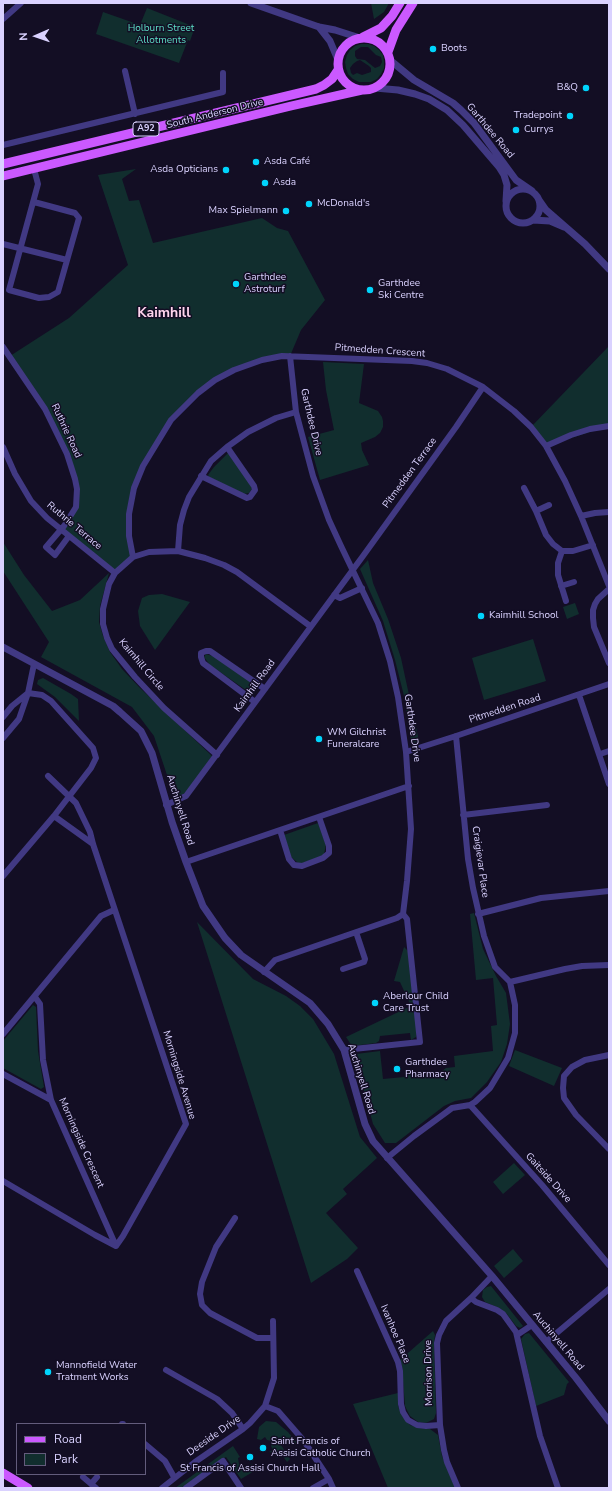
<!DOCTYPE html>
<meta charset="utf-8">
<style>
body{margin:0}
#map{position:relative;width:612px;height:1491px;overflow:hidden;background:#130e24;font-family:"Nunito Sans",sans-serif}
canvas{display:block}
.frame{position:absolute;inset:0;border:4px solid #dad2ff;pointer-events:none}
.legend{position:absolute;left:16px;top:1423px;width:130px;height:52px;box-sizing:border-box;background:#130e24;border:1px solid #635c7c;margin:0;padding:5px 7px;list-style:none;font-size:12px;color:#dad2ff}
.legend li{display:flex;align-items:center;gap:8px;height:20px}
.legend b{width:20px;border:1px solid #635c7c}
.north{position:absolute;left:16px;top:16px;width:40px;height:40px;-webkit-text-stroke:3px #130e24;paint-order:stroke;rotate:268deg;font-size:11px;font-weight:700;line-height:16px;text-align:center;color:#dad2ff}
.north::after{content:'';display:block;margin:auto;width:14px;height:18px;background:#dad2ff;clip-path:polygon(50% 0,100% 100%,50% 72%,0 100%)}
</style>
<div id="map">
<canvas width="612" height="1491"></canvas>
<div class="frame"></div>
<ul class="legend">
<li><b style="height:5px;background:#cb59ff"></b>Road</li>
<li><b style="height:11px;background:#112e2e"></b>Park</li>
</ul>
<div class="north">N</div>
</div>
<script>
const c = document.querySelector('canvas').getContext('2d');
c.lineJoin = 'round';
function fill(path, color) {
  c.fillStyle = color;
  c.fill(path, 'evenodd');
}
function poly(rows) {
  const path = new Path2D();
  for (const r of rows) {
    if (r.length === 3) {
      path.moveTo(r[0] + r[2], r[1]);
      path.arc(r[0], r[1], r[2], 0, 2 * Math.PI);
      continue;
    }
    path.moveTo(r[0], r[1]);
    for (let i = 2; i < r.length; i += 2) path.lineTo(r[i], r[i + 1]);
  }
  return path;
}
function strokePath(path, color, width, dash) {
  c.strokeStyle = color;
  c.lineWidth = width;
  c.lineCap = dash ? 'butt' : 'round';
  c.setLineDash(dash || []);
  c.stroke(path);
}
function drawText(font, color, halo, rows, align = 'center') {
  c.font = font + ' "Nunito Sans",sans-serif';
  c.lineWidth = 3;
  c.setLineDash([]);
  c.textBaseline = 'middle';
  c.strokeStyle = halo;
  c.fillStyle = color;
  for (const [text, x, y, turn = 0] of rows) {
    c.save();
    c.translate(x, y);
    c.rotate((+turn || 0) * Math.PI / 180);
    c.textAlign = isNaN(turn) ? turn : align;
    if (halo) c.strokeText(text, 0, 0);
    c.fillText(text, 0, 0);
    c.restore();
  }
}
const green = poly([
 [371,3,389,3,384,12,374,19],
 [147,8,195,27,190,41,188,40,179,63,96,34,103,12,140,25],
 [361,44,368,44,374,46,379,50,383,55,384,61,384,68,381,74,377,79,371,82,359,82,353,79,348,74,346,68,345,62,347,55,350,50,355,46],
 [361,47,368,47,376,55,381,57,382,62,380,66,375,68,365,60,357,59,355,56,355,51],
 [360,60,369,66,371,68,371,72,362,75,357,73,353,75,351,73,350,68,353,64,357,61],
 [136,169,122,179,129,201,139,200,153,243,262,218,277,228,288,231,325,300,301,330,290,356,262,360,215,380,171,420,143,465,129,514,133,557,115,573,61,529,72,514,77,489,57,432,10,356,69,318,128,265,98,175],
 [609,346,609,426,546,446,531,427],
 [323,362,364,364,359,403,378,411,382,417,383,421,383,427,380,433,375,437,361,443,362,450,369,465,320,480,308,437,334,430,326,390],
 [228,453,230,455,250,483,252,489,249,493,244,494,209,477,208,475,214,467],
 [3,542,24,575,52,611,80,600,109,573,100,606,99,622,103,636,110,652,122,669,139,687,212,756,186,793,180,795,172,790,154,736,132,707,41,657,49,642,3,571],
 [368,560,373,583,388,619,401,658,419,741,414,743,411,740,404,696,395,660,383,621,360,569],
 [162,594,190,602,155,650,140,626,138,611,142,598,149,595],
 [575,603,579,614,567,619,563,607],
 [533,639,546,681,484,700,472,658],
 [206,654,216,657,259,687,253,695,210,665,204,657],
 [43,678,71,694,78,699,79,721,55,697,37,684,38,680],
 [318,823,326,845,324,854,320,857,303,863,298,863,291,857,284,835],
 [474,913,483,949,496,976,506,993,510,1024,507,1044,501,1062,487,1082,471,1098,455,1101,444,1106,396,1143,385,1143,373,1124,355,1057,356,1054,380,1051,383,1079,404,1077,408,1074,442,1071,446,1068,455,1067,454,1056,493,1051,491,1026,497,1025,493,978,476,980,470,914],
 [197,922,253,979,286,996,300,1006,313,1019,334,1054,360,1137,377,1158,343,1189,347,1194,326,1213,358,1248,347,1259,311,1283],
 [404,947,408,951,417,1033,416,1037,411,1040,410,1033,380,1036,379,1041,376,1043,352,1046,346,1037,411,1006,400,982,394,981],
 [33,1005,36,1007,38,1051,44,1087,41,1089,3,1068,3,1041],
 [515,1050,562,1068,554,1086,509,1066],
 [514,1163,525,1175,503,1194,493,1182],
 [513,1249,523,1261,504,1278,494,1266],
 [491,1286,523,1326,520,1328,516,1326,507,1314,499,1308,485,1302,482,1297,483,1290,487,1287],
 [433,1331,435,1335,434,1343,436,1413,434,1419,426,1423,418,1422,410,1416,405,1406,402,1367,400,1360],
 [529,1333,569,1382,567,1384,564,1395,536,1406,521,1339,525,1334],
 [398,1393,398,1406,403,1417,410,1425,419,1428,430,1429,438,1435,442,1456,455,1488,388,1488,353,1404],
 [266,1421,276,1422,288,1432,297,1443,295,1444,291,1439,281,1445,290,1459,287,1462,282,1455,277,1458,274,1453,269,1452,273,1450,271,1446,272,1441,267,1440,265,1437,261,1440,257,1439,259,1427],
 [233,1446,240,1457,238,1458,239,1464,243,1469,252,1464,256,1470,241,1479,226,1457,181,1488,175,1488]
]);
const minor = poly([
 [3,19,21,3],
 [125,71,135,114],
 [3,145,223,92,223,73],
 [34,202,75,213,79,218,58,292,49,297,39,298,9,290,38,184,34,169],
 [3,244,67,260],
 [3,347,45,409,67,454,75,479,77,489,76,507,64,526,46,547,55,555,69,536],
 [290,356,296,412,313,476,329,520,341,546,378,623,390,661,398,697,406,752,411,829,407,881,403,914,407,919,420,1042,344,1050],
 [546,446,571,435,590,429,609,426],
 [3,447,15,474,31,501,47,518,115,573],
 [201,476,247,498,250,497,255,490,254,486,227,447],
 [524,488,536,511,546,535,553,544,562,551,573,551,593,545],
 [536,511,549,505],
 [581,516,595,513,609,512],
 [178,551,180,525,184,510,189,497,211,461,227,447,248,432,276,418,296,412],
 [562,551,558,563,558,575,566,601],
 [133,557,129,536,129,514,134,488,143,466,171,420,198,393,215,380,234,370,262,360,282,356,412,361,427,363,447,369,483,387,514,411,531,427,546,446,565,481,581,516,609,586],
 [561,586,574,582],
 [609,589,598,599,595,604,593,610,593,618,594,627,609,663],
 [334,595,340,598,362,588],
 [579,695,609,784],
 [255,702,203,663,201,657,201,653,206,651,210,651,265,689],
 [3,717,12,706,28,693],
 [456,736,468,859,473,888,484,936,495,967,510,982],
 [3,738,19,719,28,693],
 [406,752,456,736,609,684],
 [600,754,609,751],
 [217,755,164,708,135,677,112,649,107,638,103,624,103,609,109,584,115,573,133,557,149,552,178,551,205,558,224,565,237,572,310,626],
 [166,805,186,796,363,556,456,427,483,387],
 [463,815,547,805],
 [54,816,93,844],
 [280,830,289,859,294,865,302,866,323,858,329,853,329,846,319,817],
 [186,862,409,786],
 [3,876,54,816,91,768,96,758,93,748,51,701,42,695,28,693,34,664],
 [478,914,541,898,609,891],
 [343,969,364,962,365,959,356,932],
 [264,972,275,960,397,918,403,914],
 [510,982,565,969,582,966,609,965],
 [35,997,40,1004,43,1060,51,1100,116,1246],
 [3,1034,101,916,114,910],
 [609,1055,585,1060,572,1067,564,1076,563,1088,564,1098,576,1115,609,1149],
 [3,1074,51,1100],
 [470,1105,542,1185,609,1265],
 [387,1158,414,1136,448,1111,452,1108,470,1105,475,1102,490,1088,508,1058,515,1033,515,1005,510,982],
 [3,1181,95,1235,116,1246,123,1236,186,1124,93,844,90,832,76,803,48,776],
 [235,1218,216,1247,202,1282,200,1294,202,1305,210,1313,257,1338,273,1338],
 [357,1271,398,1362,400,1371,401,1404,403,1412,408,1420,417,1425,426,1426,440,1425],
 [471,1298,476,1302,497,1310,503,1314,516,1332,540,1436,558,1488],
 [517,1335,532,1325],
 [546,1342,609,1289],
 [166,1370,217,1399,232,1413,243,1429],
 [265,1406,278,1411,304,1441,329,1479,333,1488],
 [122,1424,123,1424],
 [145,1444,165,1461,174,1477],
 [83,1477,96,1488],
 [91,1484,97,1477],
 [162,1488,195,1462,243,1429,250,1423,265,1406,274,1378,273,1321],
 [186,1488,223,1461,241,1488],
 [313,1488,329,1479],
 [458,1488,447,1462,444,1450,440,1425,437,1343,439,1335,446,1321,471,1298,492,1276]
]);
const tertiary = poly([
 [251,3,319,27,335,30,360,38],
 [319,27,330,41,338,60],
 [390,60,414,80,453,103,461,110,474,123,516,180,532,191],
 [375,88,398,90,415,94,429,99,447,110,463,125,499,167,504,175,507,185,506,201],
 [523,206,17],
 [539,200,546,210,585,244,609,269],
 [533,220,550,221,564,227],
 [3,647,113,706,120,712,141,731,152,753,172,822,186,862,203,906,225,938,241,955,310,1003,328,1024,344,1050,365,1124,373,1141,492,1276,576,1378,609,1421]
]);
const primary = poly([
 [363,37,381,28,392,16,400,3],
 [364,64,26],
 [388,52,396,30,413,3],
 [3,164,316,89,324,85,332,79,338,70],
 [3,176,291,106,362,90],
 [3,1473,28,1488]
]);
const markers = [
 [433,49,4,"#00d4fc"],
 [586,88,4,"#00d4fc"],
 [570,116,4,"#00d4fc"],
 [516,130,4,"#00d4fc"],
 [256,162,4,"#00d4fc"],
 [226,170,4,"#00d4fc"],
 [265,183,4,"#00d4fc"],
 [309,204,4,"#00d4fc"],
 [286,211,4,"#00d4fc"],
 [236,284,4,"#00d4fc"],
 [370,290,4,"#00d4fc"],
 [481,616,4,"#00d4fc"],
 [319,739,4,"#00d4fc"],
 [375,1003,4,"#00d4fc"],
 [397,1069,4,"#00d4fc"],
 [48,1372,4,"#00d4fc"],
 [263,1448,4,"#00d4fc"],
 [250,1457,4,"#00d4fc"]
];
const shields = [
 [146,129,26]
];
const shieldNames = [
 ["A92",146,129]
];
const parkNames = [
 ["Holburn Street",161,29],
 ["Allotments",161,41]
];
const poiNames = [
 ["Boots",441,49],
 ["B&Q",578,88,"right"],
 ["Tradepoint",562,116,"right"],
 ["Currys",524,130],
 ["Asda Café",264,162],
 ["Asda Opticians",218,170,"right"],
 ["Asda",273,183],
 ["McDonald's",317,204],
 ["Max Spielmann",278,211,"right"],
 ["Garthdee",244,278],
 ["Astroturf",244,290],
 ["Garthdee",378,284],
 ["Ski Centre",378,296],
 ["Kaimhill School",489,616],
 ["WM Gilchrist",327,733],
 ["Funeralcare",327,745],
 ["Aberlour Child",383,997],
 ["Care Trust",383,1009],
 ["Garthdee",405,1063],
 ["Pharmacy",405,1075],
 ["Mannofield Water",56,1366],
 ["Tratment Works",56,1378],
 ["Saint Francis of",271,1442],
 ["Assisi Catholic Church",271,1454],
 ["St Francis of Assisi Church Hall",250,1469,"center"]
];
const streetNames = [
 ["South Anderson Drive",215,114,-14],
 ["Garthdee Road",490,131,50],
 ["Pitmedden Crescent",380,351,4],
 ["Garthdee Drive",311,422,77],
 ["Ruthrie Road",66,431,65],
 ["Pitmedden Terrace",410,473,-54],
 ["Ruthrie Terrace",74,526,40],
 ["Kaimhill Circle",141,665,50],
 ["Kaimhill Road",255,686,-54],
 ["Pitmedden Road",505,709,-18],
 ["Garthdee Drive",412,728,82],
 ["Auchinyell Road",180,810,73],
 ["Craigievar Place",480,862,82],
 ["Morningside Avenue",179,1075,73],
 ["Auchinyell Road",361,1079,73],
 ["Morningside Crescent",81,1143,66],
 ["Gaitside Drive",548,1178,48],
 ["Ivanhoe Place",395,1334,67],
 ["Auchinyell Road",558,1341,50],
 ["Morrison Drive",429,1373,-91],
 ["Deeside Drive",214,1436,-35]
];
const districtNames = [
 ["Kaimhill",164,314]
];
fill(green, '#112e2e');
strokePath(minor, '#413983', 6);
strokePath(tertiary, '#413983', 7);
strokePath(primary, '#cb59ff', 9);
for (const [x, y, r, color] of markers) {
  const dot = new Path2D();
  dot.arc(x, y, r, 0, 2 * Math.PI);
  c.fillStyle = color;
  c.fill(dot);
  strokePath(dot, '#130e24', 1.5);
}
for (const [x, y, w] of shields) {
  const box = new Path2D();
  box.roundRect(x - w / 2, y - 7, w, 14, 3);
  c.fillStyle = '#130e24';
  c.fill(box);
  strokePath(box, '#dad2ff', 1);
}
drawText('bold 9px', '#dad2ff', null, shieldNames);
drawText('10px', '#5ddfc7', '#130e24', parkNames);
drawText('10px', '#dad2ff', '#130e24', poiNames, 'left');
drawText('10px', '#dad2ff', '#130e24', streetNames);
drawText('bold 14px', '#ffd4ed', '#130e24', districtNames);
</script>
